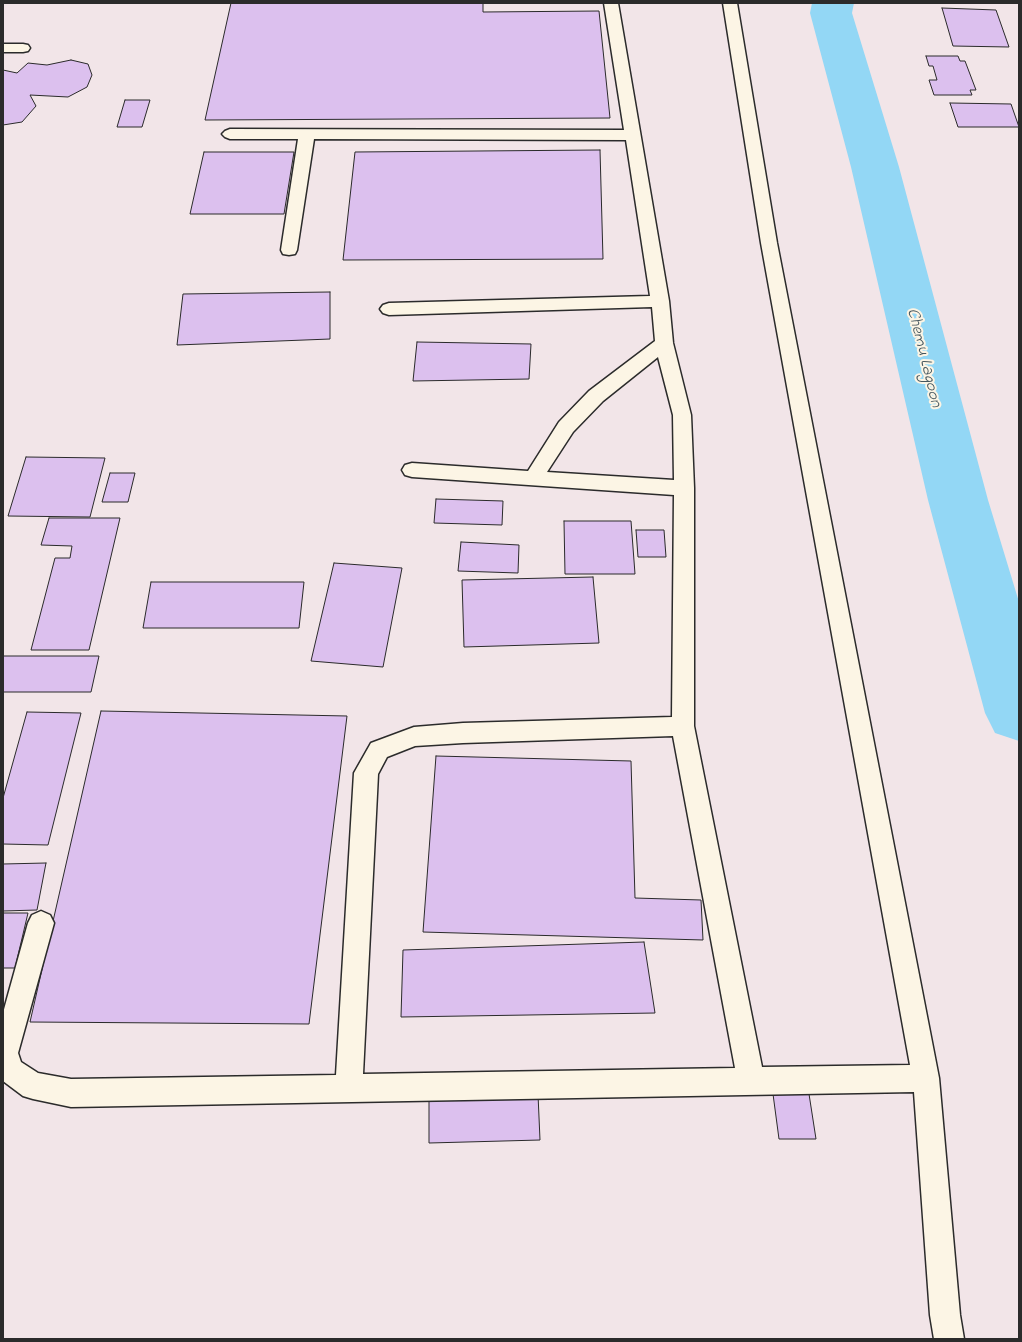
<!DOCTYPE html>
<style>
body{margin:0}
#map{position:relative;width:1022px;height:1342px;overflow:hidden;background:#fcf5e5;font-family:"Indie Flower",sans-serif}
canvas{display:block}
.frame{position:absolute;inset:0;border:4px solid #2b2b2b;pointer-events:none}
</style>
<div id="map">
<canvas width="1022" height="1342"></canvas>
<div class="frame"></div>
</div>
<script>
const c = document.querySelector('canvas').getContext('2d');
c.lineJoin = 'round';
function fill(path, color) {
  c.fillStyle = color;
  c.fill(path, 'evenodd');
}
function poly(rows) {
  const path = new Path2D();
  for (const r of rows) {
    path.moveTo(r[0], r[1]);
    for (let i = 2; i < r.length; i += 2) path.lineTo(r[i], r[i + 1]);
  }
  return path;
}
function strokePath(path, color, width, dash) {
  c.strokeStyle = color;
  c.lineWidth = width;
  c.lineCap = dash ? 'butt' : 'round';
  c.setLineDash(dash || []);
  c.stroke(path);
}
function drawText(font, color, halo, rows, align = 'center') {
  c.font = font + ' "Indie Flower",sans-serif';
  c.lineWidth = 4;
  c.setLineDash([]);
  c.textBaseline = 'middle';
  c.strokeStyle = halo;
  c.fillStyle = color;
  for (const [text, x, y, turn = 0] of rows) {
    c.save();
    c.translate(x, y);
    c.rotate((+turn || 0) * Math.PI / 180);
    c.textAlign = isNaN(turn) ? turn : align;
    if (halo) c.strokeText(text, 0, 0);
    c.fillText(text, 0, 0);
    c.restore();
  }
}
const built = poly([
 [3,3,1019,3,1019,1339,3,1339]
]);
const river = poly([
 [812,3,854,3,852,13,899,167,988,500,1019,602,1019,741,995,733,985,713,928,500,851,167,810,13,812,3]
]);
const building = poly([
 [231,3,483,3,483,12,599,11,610,118,205,120,231,3],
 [942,8,996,10,1009,47,953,46,942,8],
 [926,56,958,56,960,61,965,61,976,90,970,90,972,95,934,95,929,80,937,80,933,66,929,66,926,56],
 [71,60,88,64,92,75,87,87,68,97,30,95,36,106,22,122,3,125,3,70,17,73,28,63,47,65,71,60],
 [125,100,150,100,142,127,117,127,125,100],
 [950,103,1011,104,1019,127,958,127,950,103],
 [600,150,603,259,343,260,355,152,600,150],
 [204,152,294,152,284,214,190,214,204,152],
 [330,292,330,339,177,345,183,294,330,292],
 [417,342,531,344,529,379,413,381,417,342],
 [26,457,105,458,90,517,8,516,26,457],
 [110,473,135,473,128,502,102,502,110,473],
 [436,499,503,501,502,525,434,523,436,499],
 [49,518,120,518,89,650,31,650,55,558,70,558,72,546,41,545,49,518],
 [564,521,631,521,635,574,565,574,564,521],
 [636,530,664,530,666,557,638,557,636,530],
 [461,542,519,545,518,573,458,571,461,542],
 [334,563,402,568,383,667,311,661,334,563],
 [593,577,599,643,464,647,462,580,593,577],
 [151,582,304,582,299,628,143,628,151,582],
 [3,656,99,656,91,692,3,692,3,656],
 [101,711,347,716,309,1024,30,1022,101,711],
 [27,712,81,713,48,845,3,844,3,798,27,712],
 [436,756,631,761,635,898,701,900,703,940,423,932,436,756],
 [46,863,37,910,3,911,3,864,46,863],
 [3,913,28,913,15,968,3,968,3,913],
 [644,942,655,1013,401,1017,403,950,644,942],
 [538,1094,540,1140,429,1143,429,1096,538,1094],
 [773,1094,809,1094,816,1139,779,1139,773,1094]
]);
const minor = poly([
 [604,3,618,3,669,301,673,343,691,415,694,488,694,726,762,1067,910,1065,761,243,723,3,737,3,777,243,939,1078,960,1315,964,1339,934,1339,930,1315,914,1092,71,1107,33,1099,23,1096,3,1081,3,1013,28,923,32,915,41,911,50,915,54,923,18,1053,21,1062,38,1073,71,1079,336,1075,354,773,371,743,414,727,463,723,672,717,674,495,412,477,405,475,402,470,405,465,412,463,528,471,559,422,589,391,655,341,652,307,389,315,383,313,380,309,383,305,389,303,650,296,626,140,314,139,297,250,295,254,289,255,283,254,281,250,298,139,230,139,225,137,222,134,225,131,230,129,624,130,604,3],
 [658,357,673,415,674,480,547,472,573,432,603,401,658,357],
 [673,736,735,1068,363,1074,378,774,387,757,415,746,463,743,673,736],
 [3,44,23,44,28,45,30,48,28,51,23,52,3,52,3,44]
]);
const waterNames = [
 ["Chemu Lagoon",923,358,76]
];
fill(built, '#f2e5e8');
fill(river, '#93d7f5');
fill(building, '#dcc0ee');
strokePath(building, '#2b2b2b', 1);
strokePath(minor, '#2b2b2b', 3);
fill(minor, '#fcf5e5');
drawText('italic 17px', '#45565e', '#fcf5e5', waterNames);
</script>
